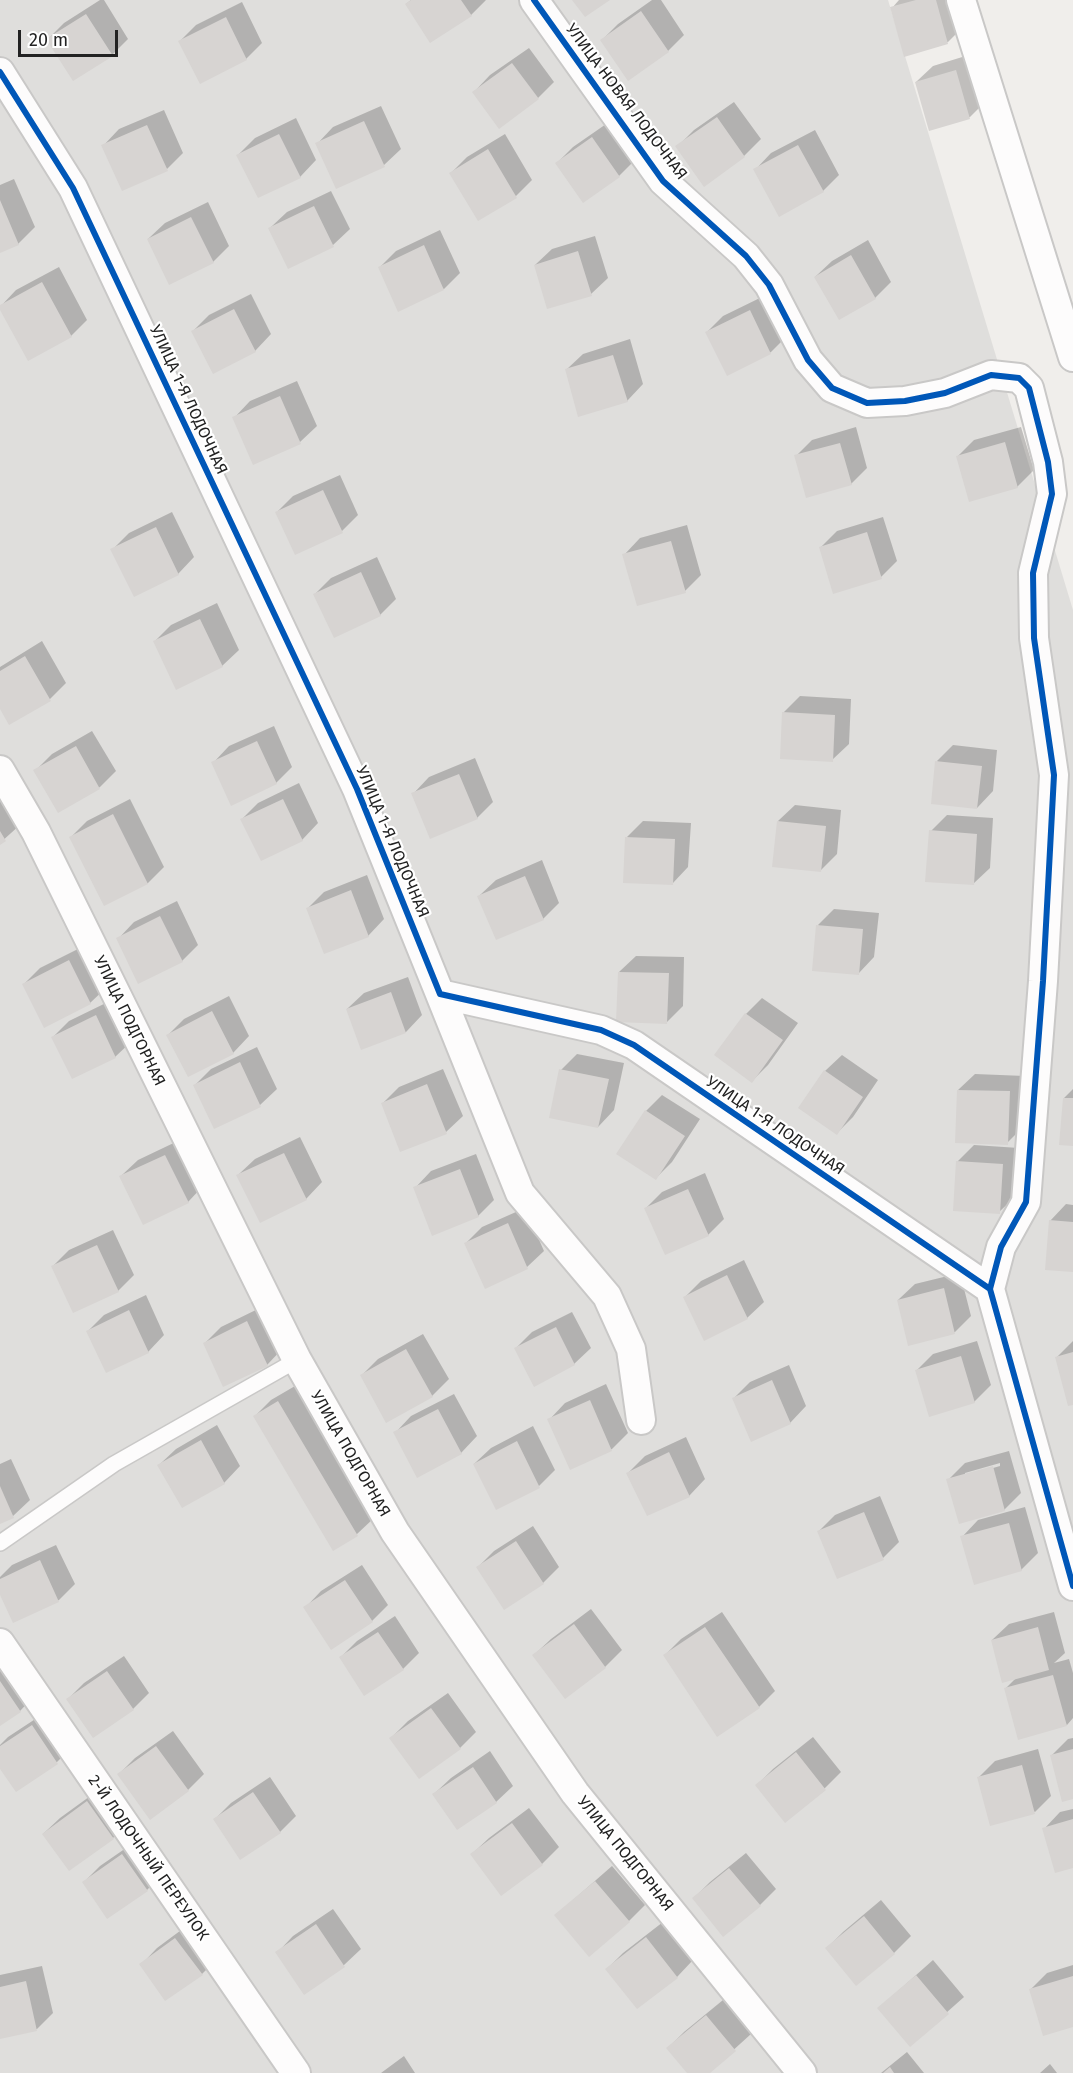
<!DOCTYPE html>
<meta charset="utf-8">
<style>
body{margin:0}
#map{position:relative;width:1073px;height:2073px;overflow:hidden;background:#f0eeeb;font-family:"Fira Sans",sans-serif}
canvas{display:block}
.scale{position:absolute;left:18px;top:30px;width:100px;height:27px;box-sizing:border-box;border:3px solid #222;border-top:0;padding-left:8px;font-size:18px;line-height:21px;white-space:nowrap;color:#222;-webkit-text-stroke:4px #fff;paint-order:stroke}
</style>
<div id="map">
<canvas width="1073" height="2073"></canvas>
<div class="scale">20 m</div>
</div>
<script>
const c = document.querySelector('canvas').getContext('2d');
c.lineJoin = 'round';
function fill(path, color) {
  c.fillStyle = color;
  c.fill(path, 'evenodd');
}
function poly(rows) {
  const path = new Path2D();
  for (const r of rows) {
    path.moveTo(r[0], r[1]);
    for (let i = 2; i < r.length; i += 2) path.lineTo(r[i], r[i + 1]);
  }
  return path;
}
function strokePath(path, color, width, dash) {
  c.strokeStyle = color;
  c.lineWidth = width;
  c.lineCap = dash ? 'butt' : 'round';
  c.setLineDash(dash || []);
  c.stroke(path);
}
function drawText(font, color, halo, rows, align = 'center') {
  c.font = font + ' "Fira Sans",sans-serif';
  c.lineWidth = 4.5;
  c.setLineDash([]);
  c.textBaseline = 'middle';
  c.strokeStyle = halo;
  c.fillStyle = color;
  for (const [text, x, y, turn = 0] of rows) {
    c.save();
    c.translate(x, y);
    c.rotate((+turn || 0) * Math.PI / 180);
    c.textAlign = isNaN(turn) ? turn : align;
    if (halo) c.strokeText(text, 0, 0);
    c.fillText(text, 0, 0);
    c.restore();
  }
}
const residential = poly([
 [0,0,888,0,1073,610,1073,2073,0,2073]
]);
const shadow = poly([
 [100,0,104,0,128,39,112,55,48,39,64,23],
 [411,0,486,0,471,15,406,4],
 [652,0,661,0,684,35,668,51,602,40,618,24],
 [899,0,956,0,964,26,948,42,905,55,892,8],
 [242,2,262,43,246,59,180,41,196,25],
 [529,48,554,82,538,98,474,92,490,75],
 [972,54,986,101,970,117,930,129,916,82,933,66],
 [734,102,761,139,744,156,704,184,677,147,694,130],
 [381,106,401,149,384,165,337,187,317,144,333,127],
 [164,110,183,153,167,169,103,146,119,129],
 [296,118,316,160,300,177,238,155,255,138],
 [609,122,635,160,619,176,557,163,573,147],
 [815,130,839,175,823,191,755,170,771,153],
 [505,134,532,180,516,196,451,173,467,157],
 [14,179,35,227,18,244,0,251,0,185],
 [331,191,350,229,333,245,289,267,270,228,287,212],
 [208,202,229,246,213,262,148,239,165,223],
 [440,230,460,273,444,289,380,267,396,251],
 [595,236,608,278,591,294,535,265,552,249],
 [868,240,891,282,875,298,815,277,832,261],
 [59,267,87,320,71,336,0,307,16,290],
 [251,294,271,334,255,351,193,331,209,315],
 [766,295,787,336,771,352,727,374,707,332,723,316],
 [630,339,643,384,627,401,566,370,583,354],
 [297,381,317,426,300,442,254,463,234,418,250,401],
 [856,427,867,468,851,484,796,456,812,440],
 [1021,427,1034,470,1017,487,957,457,974,440],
 [340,475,358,515,342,531,277,512,293,496],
 [172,512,194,557,178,574,112,550,129,533],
 [883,517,897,561,881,577,820,548,837,531],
 [687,525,701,575,685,591,624,555,640,538],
 [377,557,396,599,380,615,315,594,331,578],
 [217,603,239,650,222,666,154,642,171,625],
 [42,641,66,683,50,699,0,706,0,667],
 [800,696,851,699,849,744,832,760,783,713],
 [274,726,292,767,276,783,213,763,229,746],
 [92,731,116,771,100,787,59,811,35,771,52,754],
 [953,745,997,750,993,791,977,808,937,761],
 [475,758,493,802,477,818,413,794,429,777],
 [299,783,318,823,302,840,242,819,258,803],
 [0,786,21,824,0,843],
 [130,799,164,867,148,883,105,904,71,837,87,821],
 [795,805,841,810,837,854,821,870,778,821],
 [947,815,993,818,990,868,973,884,931,831],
 [643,821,691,823,688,867,672,884,627,837],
 [542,860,559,903,543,919,479,896,496,880],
 [367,875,384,919,368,936,308,908,324,892],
 [177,901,198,945,182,961,118,939,134,922],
 [834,909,879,913,874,957,858,974,818,925],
 [86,945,107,987,90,1003,24,984,40,968],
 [636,956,684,957,683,1006,667,1022,619,972],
 [408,977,422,1015,406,1032,362,1048,347,1009,364,993],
 [229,996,249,1036,233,1053,168,1035,184,1019],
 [762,998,798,1023,768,1065,752,1081,746,1014],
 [112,1000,132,1041,115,1057,53,1037,69,1021],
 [257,1047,277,1089,260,1105,215,1127,195,1085,211,1069],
 [577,1054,624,1063,614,1110,598,1127,561,1070],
 [842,1055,878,1080,853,1117,837,1133,825,1071],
 [443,1069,463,1116,446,1132,383,1103,399,1087],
 [975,1074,1025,1076,1023,1127,1007,1143,958,1090],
 [1073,1089,1073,1145,1064,1098],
 [662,1095,700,1119,672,1162,656,1178,646,1111],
 [300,1137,322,1182,306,1199,238,1175,255,1159],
 [182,1139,204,1185,188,1202,121,1176,138,1160],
 [974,1145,1019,1148,1016,1196,999,1212,957,1162],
 [476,1154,494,1200,478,1216,415,1188,431,1171],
 [705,1173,724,1219,708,1235,646,1208,662,1192],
 [1066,1204,1073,1205,1073,1270,1050,1221],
 [525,1208,544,1251,527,1267,485,1287,466,1243,482,1227],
 [113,1230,134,1275,118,1291,53,1266,69,1250],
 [744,1260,764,1302,747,1318,685,1297,701,1281],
 [960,1273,971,1316,955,1332,909,1344,898,1300,915,1284],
 [146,1295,164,1335,148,1352,88,1331,104,1315],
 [264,1306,283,1348,267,1365,205,1343,221,1327],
 [572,1312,591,1348,574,1364,535,1385,516,1348,532,1332],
 [423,1334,449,1379,432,1396,387,1421,362,1375,378,1359],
 [977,1341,991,1385,974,1402,917,1370,933,1354],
 [1073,1341,1073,1403,1056,1358],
 [789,1365,806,1406,790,1423,734,1398,750,1382],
 [606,1384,628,1433,612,1449,570,1468,549,1420,565,1403],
 [295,1386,374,1518,357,1534,333,1549,255,1416,271,1400],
 [454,1394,477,1436,461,1453,395,1433,411,1416],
 [217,1425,240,1466,224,1483,159,1465,176,1449],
 [533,1426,555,1470,539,1486,497,1508,474,1464,491,1448],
 [686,1437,705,1479,689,1496,628,1473,645,1456],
 [1009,1451,1021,1493,1004,1510,948,1480,965,1463],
 [1000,1463,1000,1466,965,1476,965,1473],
 [11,1459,30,1500,13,1516,0,1522,0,1464],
 [880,1496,899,1542,883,1558,819,1531,835,1515],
 [1025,1507,1038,1553,1021,1570,962,1537,978,1520],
 [533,1526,559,1567,543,1583,478,1567,494,1551],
 [56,1545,75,1584,59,1600,14,1621,0,1591,0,1577,12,1565],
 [362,1565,388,1605,372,1621,305,1608,321,1591],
 [591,1609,622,1650,605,1667,566,1696,534,1655,551,1639],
 [722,1612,775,1691,759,1707,665,1655,681,1639],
 [1054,1612,1065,1653,1054,1663,1069,1659,1073,1673,1073,1718,1067,1725,1005,1689,1017,1677,992,1640,1009,1624],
 [395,1616,419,1653,403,1669,341,1657,357,1641],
 [124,1656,149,1693,133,1709,68,1699,84,1683],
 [0,1666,36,1694,20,1711,0,1724],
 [448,1693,476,1732,460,1748,391,1738,408,1721],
 [49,1710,73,1746,57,1762,0,1766,0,1745,8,1737],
 [173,1731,204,1774,188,1790,119,1774,135,1758],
 [813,1737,841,1772,825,1788,786,1820,757,1785,773,1769],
 [1073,1738,1073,1798,1051,1756,1068,1739],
 [1038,1749,1051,1796,1035,1812,978,1778,995,1761],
 [490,1751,513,1786,496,1802,457,1828,434,1794,451,1778],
 [270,1777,296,1816,280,1832,214,1820,231,1803],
 [104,1786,129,1821,113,1838,43,1834,60,1818],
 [529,1808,559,1847,542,1864,502,1894,472,1854,489,1838],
 [1073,1809,1073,1867,1044,1829,1060,1812],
 [139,1839,163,1873,147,1890,84,1882,100,1866],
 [746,1853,776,1889,760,1905,694,1898,710,1882],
 [612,1866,645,1905,629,1921,556,1915],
 [881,1900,911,1936,894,1953,856,1984,827,1948,843,1932],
 [333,1909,361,1949,344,1965,304,1993,277,1953,293,1936],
 [192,1922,218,1958,202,1974,141,1965,157,1948],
 [663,1922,693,1960,677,1977,607,1969,623,1953],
 [933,1960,964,1997,910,2045,879,2008],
 [1073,1965,1073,2025,1030,1990,1047,1973],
 [42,1966,53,2013,37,2029,0,2037,0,1975],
 [723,2000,751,2034,708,2073,689,2073,668,2048,684,2032],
 [907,2052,924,2073,881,2073],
 [404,2056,415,2073,381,2073],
 [1050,2064,1057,2073,1040,2073]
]);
const building = poly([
 [411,0,461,0,472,16,430,43,405,4],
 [572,0,610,0,585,17],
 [916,0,936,0,948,44,904,57,890,7],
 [641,11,669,52,628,81,600,40],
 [86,14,113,56,73,81,46,39],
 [226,17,247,60,200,84,178,41],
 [512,63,539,99,499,129,472,92],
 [956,70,970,119,929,131,915,82],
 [717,117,745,157,704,187,675,146],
 [364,121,385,167,336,189,315,143],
 [147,125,168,171,122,191,101,145],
 [279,134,301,178,258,198,236,155],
 [592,137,620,177,583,203,555,163],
 [798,145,824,192,779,217,753,169],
 [488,149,517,198,478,221,449,173],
 [0,200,19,245,0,253],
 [314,206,334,247,288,269,268,228],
 [191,217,214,263,169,285,147,239],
 [424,245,444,290,398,312,378,267],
 [578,251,592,296,547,309,534,265],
 [851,255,876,299,839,320,814,277],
 [42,282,72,337,28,361,0,310,0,305],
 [234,309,256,352,213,374,191,331],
 [750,310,771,354,727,376,705,332],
 [613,355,628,402,578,417,565,369],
 [280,396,301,444,253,465,232,417],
 [1005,442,1018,488,969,502,956,456],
 [840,443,852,485,806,498,794,455],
 [323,490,343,533,295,555,275,512],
 [156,527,179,575,134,597,110,549],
 [867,532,882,579,833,594,819,547],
 [671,541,686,593,637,606,622,554],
 [361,572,381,616,334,638,313,594],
 [200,619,223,667,176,690,153,641],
 [25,656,51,701,9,725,0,709,0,671],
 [782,712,835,715,833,762,780,759],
 [257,741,277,784,231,806,211,762],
 [76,746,100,789,58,813,33,770],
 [935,761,982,766,977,809,931,804],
 [459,774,478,819,430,839,411,793],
 [283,799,303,841,261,861,240,819],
 [113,814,148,884,104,906,69,837],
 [777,821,826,826,821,872,772,867],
 [929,830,977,834,974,885,925,882],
 [0,831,6,841,0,845],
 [625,837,675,839,673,885,623,883],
 [525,876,544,920,496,940,477,896],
 [351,890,369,937,324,954,306,908],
 [160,916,183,962,138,984,116,938],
 [816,925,863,929,859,975,812,971],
 [69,960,91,1004,44,1028,22,984],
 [618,972,669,973,667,1024,616,1022],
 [391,992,406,1033,361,1050,346,1009],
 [212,1011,234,1054,188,1077,166,1035],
 [745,1013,783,1040,752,1083,714,1055],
 [96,1015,116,1058,72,1079,51,1037],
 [240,1062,261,1107,214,1129,193,1085],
 [559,1069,609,1079,598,1128,549,1118],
 [824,1070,863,1097,837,1135,798,1108],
 [427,1084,447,1134,400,1152,381,1103],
 [957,1090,1010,1091,1008,1145,955,1143],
 [1063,1098,1073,1098,1073,1146,1059,1145],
 [645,1110,685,1136,656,1180,616,1154],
 [284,1153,307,1200,260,1223,236,1175],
 [165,1155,189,1203,143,1225,119,1176],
 [956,1161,1003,1164,1000,1214,953,1211],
 [460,1169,479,1217,432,1236,413,1187],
 [688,1189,709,1236,665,1255,644,1208],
 [1049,1220,1073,1222,1073,1272,1045,1270],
 [508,1223,528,1269,485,1289,464,1243],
 [97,1245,119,1292,73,1313,51,1266],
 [727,1275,748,1319,704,1341,683,1297],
 [944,1288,955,1334,908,1346,897,1300],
 [129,1310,149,1353,106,1373,86,1331],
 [247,1321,268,1366,223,1387,203,1343],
 [556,1327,575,1365,534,1387,514,1348],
 [406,1349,433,1397,386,1423,360,1375],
 [1073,1352,1073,1405,1068,1406,1055,1357],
 [961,1356,975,1403,929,1417,915,1370],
 [772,1380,791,1424,751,1442,732,1398],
 [590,1400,612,1451,570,1470,547,1419],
 [278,1401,358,1536,333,1551,253,1416],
 [438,1409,462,1454,417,1478,393,1432],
 [201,1440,225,1484,182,1508,157,1465],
 [517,1441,540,1488,496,1510,473,1464],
 [669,1452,690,1497,647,1516,626,1473],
 [993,1466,1005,1511,959,1524,946,1479],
 [0,1486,14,1518,0,1524],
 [864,1512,884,1560,837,1579,817,1531],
 [1009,1523,1022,1571,974,1585,960,1536],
 [516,1541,544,1584,504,1610,476,1567],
 [40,1560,59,1602,13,1623,0,1595,0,1579],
 [345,1580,373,1622,331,1650,303,1607],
 [574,1624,606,1668,565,1699,532,1655],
 [705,1627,760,1708,717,1737,663,1655],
 [1038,1627,1049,1670,1002,1683,991,1640],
 [378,1632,404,1670,364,1696,339,1657],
 [107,1671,134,1710,93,1738,66,1699],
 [1053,1675,1067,1726,1018,1740,1004,1688],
 [0,1681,21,1712,0,1726],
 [431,1708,461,1749,419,1779,389,1738],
 [32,1725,58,1764,16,1792,0,1769,0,1746],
 [156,1746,189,1791,150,1820,117,1774],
 [1073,1749,1073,1799,1062,1802,1050,1755],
 [796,1752,826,1790,785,1823,755,1785],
 [1022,1765,1035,1814,990,1826,977,1777],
 [473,1767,497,1803,457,1830,432,1794],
 [253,1792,281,1833,240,1860,213,1819],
 [87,1801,114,1839,69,1871,42,1834],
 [1073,1819,1073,1868,1055,1873,1042,1828],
 [512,1823,543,1865,501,1896,470,1854],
 [122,1854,148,1891,107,1919,82,1882],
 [729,1868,761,1906,723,1937,692,1898],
 [595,1881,630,1922,589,1957,554,1915],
 [864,1916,895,1954,856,1986,825,1948],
 [316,1924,345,1967,304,1995,275,1952],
 [646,1937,678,1978,637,2009,605,1969],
 [175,1938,203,1975,165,2001,139,1964],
 [916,1975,949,2014,910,2047,877,2008],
 [1073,1976,1073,2027,1043,2036,1029,1989],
 [26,1981,37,2031,0,2039,0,1987],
 [706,2015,736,2051,710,2073,687,2073,666,2048],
 [890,2067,894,2073,883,2073]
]);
const lane = poly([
 [0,1543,114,1464,297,1360]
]);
const street = poly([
 [534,0,663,181,746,256,769,285,808,360,832,388,867,403,905,401,945,393,991,375,1019,378,1029,388,1048,462,1052,494,1033,573,1034,638,1054,775,1043,981,1026,1202,1001,1247,990,1289,1073,1586],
 [961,0,1073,357],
 [0,72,73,188,357,789,440,994,601,1030,634,1045,990,1289],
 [0,770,36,832,297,1360,395,1532,575,1793,802,2073],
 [440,994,520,1193,607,1296,631,1349,641,1420],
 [0,1643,296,2073]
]);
const cycleway = poly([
 [534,0,663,181,746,256,769,285,808,360,832,388,867,403,905,401,945,393,991,375,1019,378,1029,388,1048,462,1052,494,1033,573,1034,638,1054,775,1043,981,1026,1202,1001,1247,990,1289,1073,1586],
 [0,72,73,188,357,789,440,994,601,1030,634,1045,990,1289]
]);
const streetNames = [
 ["УЛИЦА НОВАЯ ЛОДОЧНАЯ",626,102,53],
 ["УЛИЦА 1-Я ЛОДОЧНАЯ",188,400,65],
 ["УЛИЦА 1-Я ЛОДОЧНАЯ",392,842,67],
 ["УЛИЦА ПОДГОРНАЯ",129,1021,64],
 ["УЛИЦА 1-Я ЛОДОЧНАЯ",775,1126,34],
 ["УЛИЦА ПОДГОРНАЯ",350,1454,60],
 ["УЛИЦА ПОДГОРНАЯ",625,1854,51],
 ["2-Й ЛОДОЧНЫЙ ПЕРЕУЛОК",148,1858,55]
];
fill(residential, '#dfdedc');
fill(shadow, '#0003');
fill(building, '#d7d4d2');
strokePath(lane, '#c9c8c7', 18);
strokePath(street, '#c9c8c7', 32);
strokePath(lane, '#fdfcfc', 15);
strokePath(street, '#fdfcfc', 28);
strokePath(cycleway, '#0057b8', 6);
drawText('16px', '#222', '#fff', streetNames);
</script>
